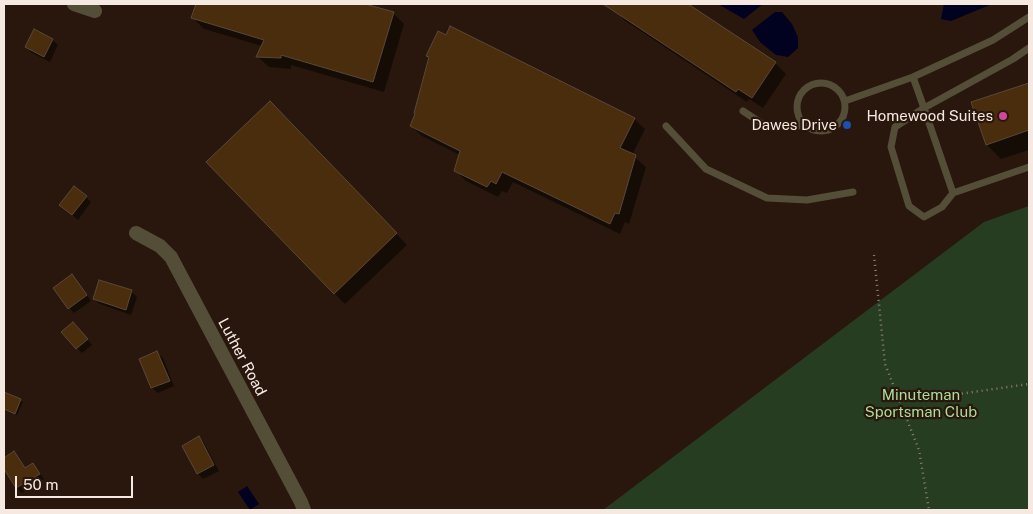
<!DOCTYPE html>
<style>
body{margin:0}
#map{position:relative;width:1033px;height:514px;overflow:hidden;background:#29170d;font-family:"Public Sans",sans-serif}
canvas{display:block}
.frame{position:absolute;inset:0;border:5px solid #f6e9e2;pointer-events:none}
.scale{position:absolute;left:15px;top:476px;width:118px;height:22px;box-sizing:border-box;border:2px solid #f6e9e2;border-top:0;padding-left:6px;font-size:15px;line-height:18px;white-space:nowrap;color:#f6e9e2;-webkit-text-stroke:4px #29170d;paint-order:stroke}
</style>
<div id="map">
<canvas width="1033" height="514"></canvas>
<div class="frame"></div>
<div class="scale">50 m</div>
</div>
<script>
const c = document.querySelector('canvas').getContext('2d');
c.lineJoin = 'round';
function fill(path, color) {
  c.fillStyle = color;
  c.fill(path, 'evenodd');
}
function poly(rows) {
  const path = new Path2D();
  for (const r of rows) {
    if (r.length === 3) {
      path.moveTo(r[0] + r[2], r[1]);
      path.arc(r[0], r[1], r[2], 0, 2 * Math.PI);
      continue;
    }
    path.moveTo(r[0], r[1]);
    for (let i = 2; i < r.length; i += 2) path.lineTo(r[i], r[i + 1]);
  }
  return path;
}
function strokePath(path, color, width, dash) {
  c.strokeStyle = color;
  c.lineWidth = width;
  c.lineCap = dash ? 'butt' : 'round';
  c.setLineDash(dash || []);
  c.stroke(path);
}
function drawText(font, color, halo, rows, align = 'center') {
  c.font = font + ' "Public Sans",sans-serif';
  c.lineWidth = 4.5;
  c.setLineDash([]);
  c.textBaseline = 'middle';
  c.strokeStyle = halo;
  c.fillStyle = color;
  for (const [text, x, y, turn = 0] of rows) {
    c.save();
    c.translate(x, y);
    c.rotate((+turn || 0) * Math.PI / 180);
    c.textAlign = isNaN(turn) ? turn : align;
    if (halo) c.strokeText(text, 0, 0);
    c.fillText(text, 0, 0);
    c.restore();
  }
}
const green = poly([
 [1029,206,1029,510,603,510,984,222]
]);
const water = poly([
 [718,4,763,4,744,19],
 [944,4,992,4,951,21,941,19],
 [775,12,782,12,792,24,798,37,798,48,788,57,776,55,760,42,752,30],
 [247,486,259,504,250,510,238,492]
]);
const shadow = poly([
 [197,4,361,4,393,13,404,24,384,92,291,65,291,69,269,67,258,57,262,46,204,29,193,18],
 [617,4,686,4,775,63,786,74,763,108,749,99,747,102,624,20,614,9],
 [53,40,58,45,50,62,32,53,26,47],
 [427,56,634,119,645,129,632,155,646,167,629,224,625,222,620,234,513,182,507,193,502,191,498,197,466,181,456,171,460,155,422,136,411,126,417,114,430,59],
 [1029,84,1029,150,1001,159,987,145,973,103],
 [280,113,407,245,345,304,334,293],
 [86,197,91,202,78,220,60,205],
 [77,281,91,301,74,313,69,308],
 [131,291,137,297,131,315,100,304,94,299],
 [79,329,92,345,82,353,77,348],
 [157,353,163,358,174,386,158,393,152,388,141,360],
 [7,394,23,402,17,415,4,410,4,401],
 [199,438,204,443,219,471,203,479,198,474,183,446],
 [14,453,26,469,33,465,44,479,22,493,17,488,4,467,4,459]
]);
const building = poly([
 [196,4,365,4,394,12,373,82,281,55,281,58,256,57,264,40,191,18,196,4],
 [603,4,688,4,776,62,752,98,738,89,736,92,603,4],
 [450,26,635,118,620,148,636,155,619,214,615,213,610,224,502,172,496,184,491,181,487,187,454,171,460,151,410,126,415,114,414,113,429,57,426,56,438,31,446,35,450,26],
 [34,29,53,39,44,57,25,47,34,29],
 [1029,83,1029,130,986,145,971,102,1029,83],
 [270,101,397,233,334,294,206,162,270,101],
 [74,186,87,196,72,215,59,205,74,186],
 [72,274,87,295,68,309,53,288,72,274],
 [99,280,132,290,126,310,93,299,99,280],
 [73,322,88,339,76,349,61,332,73,322],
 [157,351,170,381,151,388,139,359,157,351],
 [4,392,21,399,15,414,4,409,4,392],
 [199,436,214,465,197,474,182,446,199,436],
 [14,451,25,468,33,463,40,474,16,488,4,469,4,458,14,451]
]);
const path = poly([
 [874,255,885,364,919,450,929,510],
 [897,396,945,396,1029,384]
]);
const lane = poly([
 [913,77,924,108,953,193,942,207,924,217,909,206,891,147,895,127,924,108,1013,59,1029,48],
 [821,107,24],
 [845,101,913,77,993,40,1029,17],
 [743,111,764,125,806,126],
 [666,126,706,169,767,198,807,200,853,192],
 [953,193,1029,167]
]);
const street = poly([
 [74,4,95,11],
 [136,233,160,246,171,257,301,502,304,510]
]);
const markers = [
 [1003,116,5,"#d1479c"],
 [847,125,5,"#1a4fb4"]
];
const poiNames = [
 ["Homewood Suites",993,116],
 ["Dawes Drive",837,125]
];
const streetNames = [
 ["Luther Road",242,357,62]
];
const parkNames = [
 ["Minuteman",921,395],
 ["Sportsman Club",921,412]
];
fill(green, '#273d22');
fill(water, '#000220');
fill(shadow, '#0007');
fill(building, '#4a2d0d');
strokePath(building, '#594839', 1);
strokePath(path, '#908178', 2.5, [1, 4]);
strokePath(lane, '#544d38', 7);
strokePath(street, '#544d38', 14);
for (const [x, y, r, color] of markers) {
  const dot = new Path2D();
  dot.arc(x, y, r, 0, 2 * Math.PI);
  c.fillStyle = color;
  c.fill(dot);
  strokePath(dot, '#29170d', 2);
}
drawText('15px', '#f6e9e2', '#29170d', poiNames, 'right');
drawText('15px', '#f6e9e2', '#29170d', streetNames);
drawText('15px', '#a8dd9a', '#29170d', parkNames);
</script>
